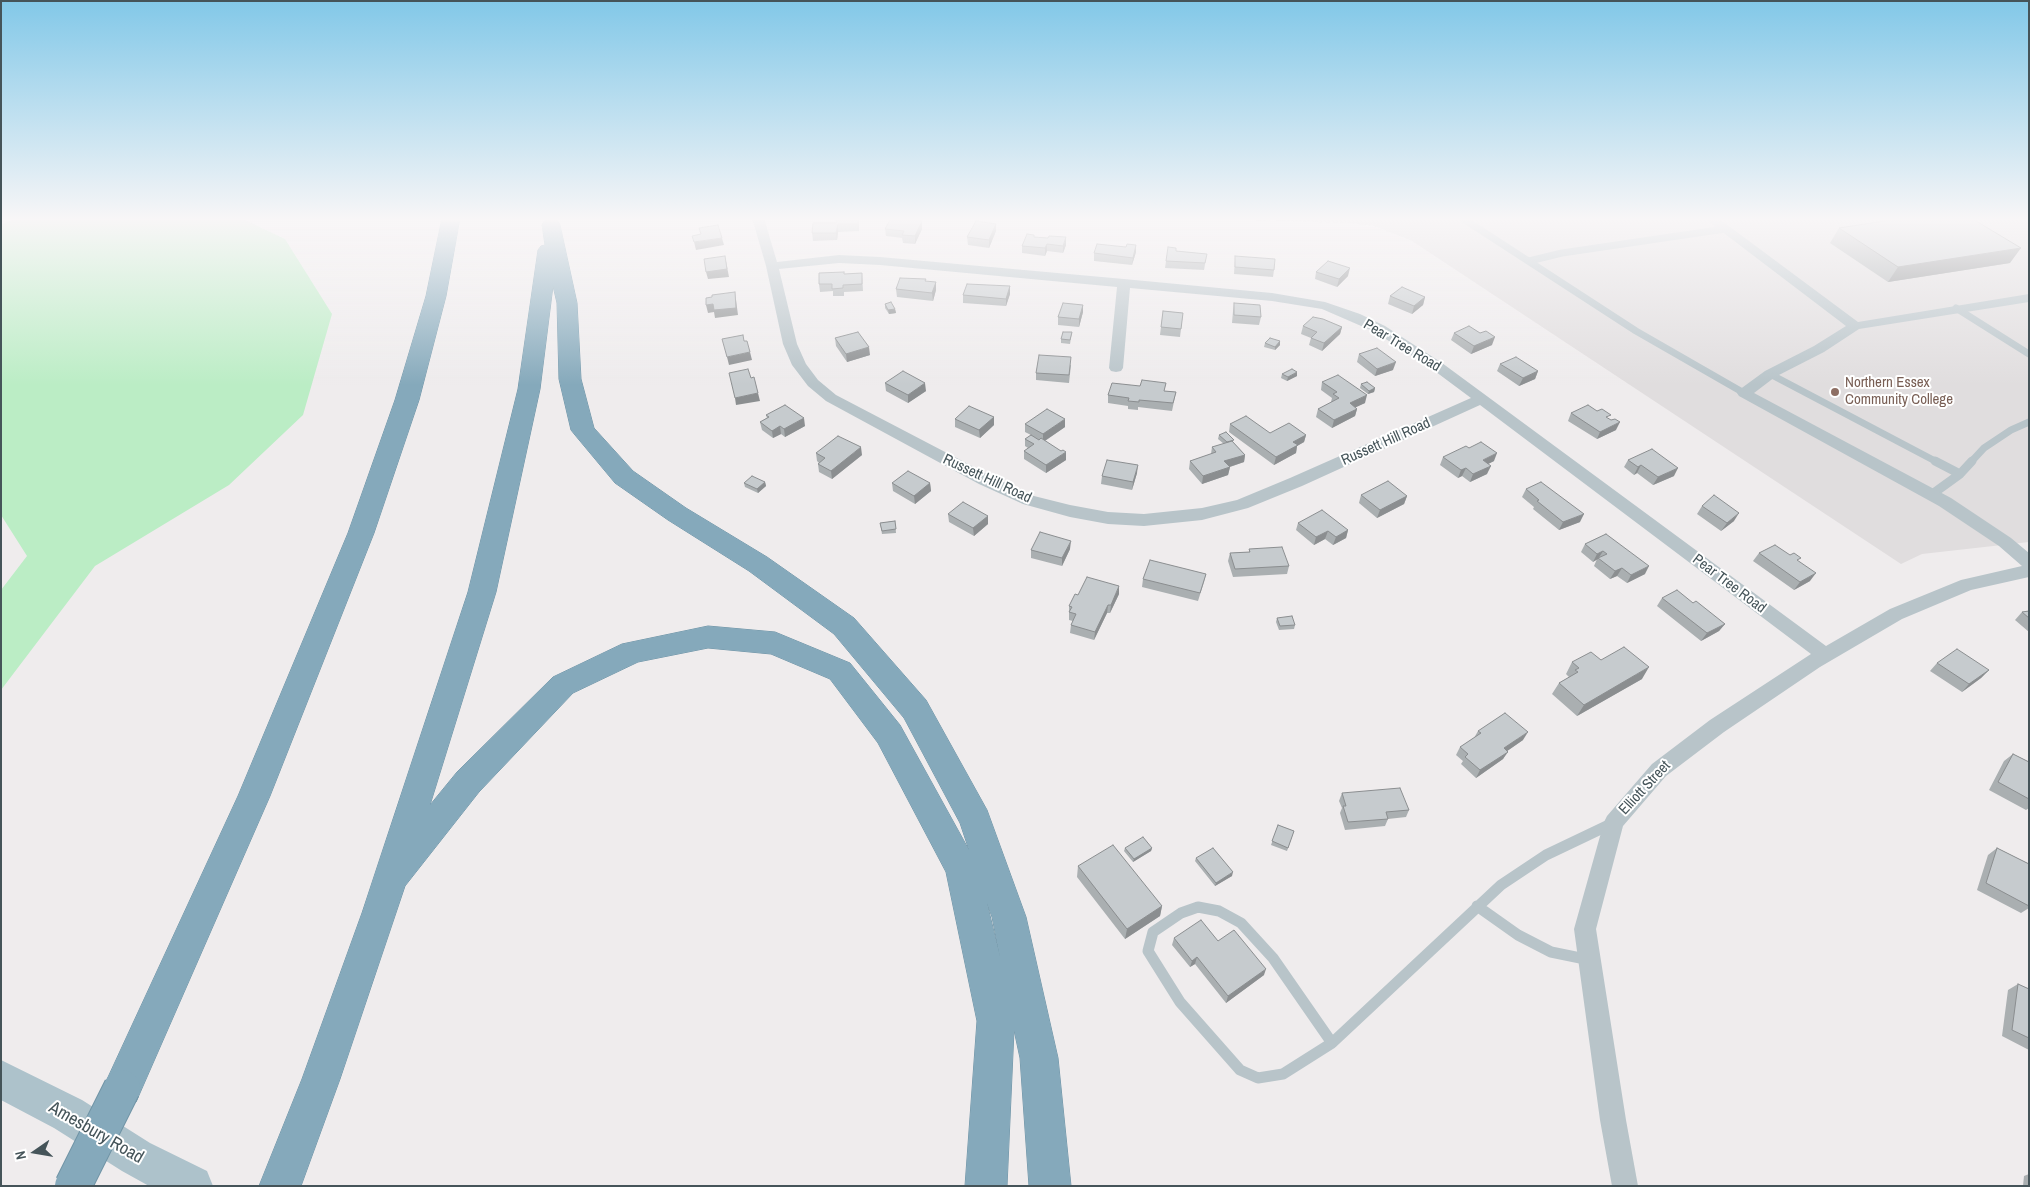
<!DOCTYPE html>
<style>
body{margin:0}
#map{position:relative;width:2030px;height:1187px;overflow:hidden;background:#efeced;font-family:"Archivo Narrow",sans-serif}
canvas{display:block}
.frame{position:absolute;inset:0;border:2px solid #455459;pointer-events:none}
.north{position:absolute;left:10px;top:1127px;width:50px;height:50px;-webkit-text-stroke:4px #fff;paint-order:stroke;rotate:257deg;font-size:14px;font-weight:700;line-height:20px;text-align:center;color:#455459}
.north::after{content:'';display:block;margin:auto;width:18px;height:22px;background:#455459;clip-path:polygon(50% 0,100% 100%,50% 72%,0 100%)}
</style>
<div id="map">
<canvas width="2030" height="1187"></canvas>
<div class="frame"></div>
<div class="north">N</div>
</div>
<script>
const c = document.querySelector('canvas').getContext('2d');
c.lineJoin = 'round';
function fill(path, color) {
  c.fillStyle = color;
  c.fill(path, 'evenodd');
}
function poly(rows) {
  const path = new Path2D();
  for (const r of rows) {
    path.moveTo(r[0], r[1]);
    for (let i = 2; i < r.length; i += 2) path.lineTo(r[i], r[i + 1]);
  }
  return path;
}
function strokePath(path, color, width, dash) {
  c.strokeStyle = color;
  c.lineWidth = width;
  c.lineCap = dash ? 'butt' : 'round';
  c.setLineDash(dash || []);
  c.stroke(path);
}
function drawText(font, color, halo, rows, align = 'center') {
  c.font = font + ' "Archivo Narrow",sans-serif';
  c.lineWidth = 4;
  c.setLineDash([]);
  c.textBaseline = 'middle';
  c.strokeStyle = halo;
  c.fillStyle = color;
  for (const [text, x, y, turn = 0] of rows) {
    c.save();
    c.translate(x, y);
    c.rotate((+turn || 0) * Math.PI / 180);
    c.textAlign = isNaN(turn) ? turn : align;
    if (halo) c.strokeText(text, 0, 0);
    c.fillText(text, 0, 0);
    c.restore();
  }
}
const education = poly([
 [1190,218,2029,218,2029,542,1922,554,1901,564,1412,241,1374,226,1350,223]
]);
const green = poly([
 [16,218,241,218,285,239,332,314,303,415,229,485,95,566,1,690,1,590,27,556,1,515,1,225]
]);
const laneFar2 = poly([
 [1462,218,1636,331,1744,393],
 [1529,261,1562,253,1725,229],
 [1956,308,2029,354],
 [1770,374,1937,462],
 [1971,462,1984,448,2011,430,2029,422]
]);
const laneFar1 = poly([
 [1935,461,1960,474,1972,461],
 [1931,495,1960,474]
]);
const lane = poly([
 [1477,906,1518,935,1551,952,1590,960],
 [1198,907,1219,911,1241,923,1273,958,1332,1043,1283,1074,1258,1078,1240,1070,1180,1002,1148,951,1153,932,1181,913,1198,907],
 [1332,1043,1501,885,1546,855,1611,824]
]);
const street = poly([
 [752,218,764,218,777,262,839,255,880,257,1124,279,1272,293,1325,302,1360,314,1385,326,1442,363,1826,646,1890,609,1961,580,2022,566,1999,546,1939,506,1739,396,1737,393,1739,390,1765,371,1814,346,1846,326,1704,218,1718,218,1858,322,2029,294,2029,302,1859,329,1824,352,1775,377,1754,393,1951,498,2011,538,2029,553,2029,577,1971,590,1902,619,1820,667,1724,732,1666,776,1623,826,1596,929,1626,1120,1638,1186,1612,1186,1600,1120,1574,929,1604,822,1607,816,1652,764,1710,720,1811,654,1480,405,1302,486,1248,508,1202,520,1144,526,1108,524,1070,517,1023,504,979,484,826,401,808,386,792,365,783,344,766,266,752,218],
 [839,263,880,265,1117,287,1109,368,1111,371,1116,372,1121,371,1123,368,1130,288,1272,301,1322,309,1375,332,1432,369,1471,398,1290,478,1237,500,1202,508,1144,514,1108,512,1070,505,1034,496,991,476,836,395,818,380,806,364,797,344,779,269,839,263]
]);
const primary = poly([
 [1,1060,82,1100,150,1143,207,1171,213,1186,149,1186,122,1171,54,1128,1,1100,1,1060]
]);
const highway = poly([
 [442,218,460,218,446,296,419,400,374,533,270,796,136,1102,122,1107,108,1102,103,1088,238,796,348,533,395,400,426,296,442,218],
 [551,219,558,221,560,225,577,303,581,379,594,428,633,471,686,508,767,557,854,618,926,700,987,810,1026,917,1058,1058,1071,1186,1029,1186,1020,1058,1014,1030,1007,1186,965,1186,977,1021,946,872,878,743,830,679,771,654,708,648,638,662,573,693,479,792,405,886,340,1079,301,1186,259,1186,302,1079,362,913,468,592,518,389,538,250,541,246,545,245,542,225,544,221,551,219],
 [553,286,557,303,559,379,571,430,575,435,615,483,668,520,749,571,834,634,904,718,960,823,969,850,900,725,850,663,775,632,708,626,622,644,553,677,457,772,430,805,496,592,540,389,553,286],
 [987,903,992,917,1000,957,987,903]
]);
const highwayBridge = poly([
 [73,1186,122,1088]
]);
const wall = poly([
 [836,218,859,218,859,231,838,232,837,240,813,241,812,233,836,223],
 [922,221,922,229,915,244,903,243,902,238,886,236,885,229],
 [996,224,996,231,989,248,968,245,967,237],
 [1839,228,2010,263,1888,282,1830,243],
 [1034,237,1066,245,1063,253,1047,251,1045,256,1022,253,1022,246],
 [1136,245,1136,252,1132,265,1094,261,1094,253],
 [1176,251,1207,254,1204,270,1165,268,1166,261],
 [1235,256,1274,270,1273,277,1234,274],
 [1316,272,1348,276,1337,287,1315,279],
 [862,273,863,291,844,292,844,296,833,296,833,291,820,292,819,284,844,274],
 [926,282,936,282,936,290,933,301,897,297,896,289],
 [1010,286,1010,294,1006,306,963,303,963,295],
 [1390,296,1425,297,1423,305,1412,314,1388,304],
 [1234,303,1261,317,1259,325,1232,323,1233,311],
 [885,304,895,309,896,313,889,314,885,308],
 [1083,305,1083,312,1079,327,1058,325,1058,317],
 [1163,311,1183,313,1180,337,1160,335],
 [1303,326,1342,327,1340,334,1322,351,1309,345,1311,338,1301,334],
 [1072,332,1070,344,1061,343,1061,339],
 [1454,333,1480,333,1492,345,1471,354,1451,340],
 [835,338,870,355,847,362,836,346],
 [1280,341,1280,345,1275,350,1264,347,1265,343],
 [1359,354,1393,370,1375,376,1357,362],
 [1500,364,1538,371,1535,379,1519,386,1497,371],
 [1071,365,1069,383,1036,380,1036,373],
 [1282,374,1297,376,1287,381,1281,378],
 [1322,382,1365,403,1355,407,1357,409,1355,416,1332,428,1316,417,1318,409,1332,402,1331,402,1332,398,1321,390],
 [885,383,926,391,908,403,886,391],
 [1361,384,1375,388,1374,392,1368,394,1360,388],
 [1165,391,1176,392,1172,411,1138,407,1138,410,1128,409,1128,406,1108,403,1108,395],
 [1571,413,1609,419,1616,430,1597,439,1568,421],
 [766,415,805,426,785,437,781,434,773,438,762,430,760,422,767,418],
 [994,417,994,425,980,438,955,427,955,419],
 [1025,424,1065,427,1045,441,1066,460,1046,473,1024,459,1024,451,1028,448,1025,446,1025,439,1031,435,1025,432],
 [1230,424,1270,433,1306,435,1304,442,1297,446,1296,453,1274,465,1229,432],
 [1219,435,1233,442,1245,455,1244,462,1230,467,1228,475,1202,484,1189,469,1190,461,1211,454,1212,447,1224,444,1218,439],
 [816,453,862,455,832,479,819,472,818,464,819,463,817,461],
 [1443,457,1494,461,1488,464,1487,474,1470,482,1462,476,1458,478,1440,465],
 [1628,460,1674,476,1653,485,1637,473,1634,475,1624,467],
 [1137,473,1132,490,1101,484,1102,476],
 [765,482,766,486,758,493,745,487,744,483],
 [892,483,930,483,931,491,915,504,893,491],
 [1526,489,1580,522,1559,530,1533,509,1534,507,1522,497],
 [1361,495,1407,496,1404,504,1377,518,1359,503],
 [1702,506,1734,521,1721,531,1697,514],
 [948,514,988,516,988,524,974,536,949,522],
 [895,521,896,533,882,534,880,523],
 [1298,523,1348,530,1346,538,1333,545,1325,539,1314,545,1296,530],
 [1606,534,1645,574,1627,583,1617,576,1610,579,1594,566,1597,559,1593,562,1581,552,1585,544],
 [1070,549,1062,566,1031,558,1031,550],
 [1249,549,1289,566,1287,574,1233,577,1228,561,1230,553,1249,552],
 [1759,553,1798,561,1810,581,1794,590,1753,561],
 [1206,574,1204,582,1198,601,1142,587,1143,579],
 [1119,594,1110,613,1107,613,1094,640,1070,633,1071,625,1073,621,1069,620,1069,606,1078,595],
 [1662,598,1693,603,1725,624,1719,631,1701,641,1657,606],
 [2029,611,2029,632,2015,620,2022,612],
 [1277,618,1295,625,1294,629,1279,630,1276,622],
 [1601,660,1642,679,1577,716,1552,694,1559,683,1569,677,1566,674,1572,662],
 [1937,663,1989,670,1981,678,1962,692,1930,671],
 [1478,731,1523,740,1507,751,1503,759,1476,778,1461,764,1463,761,1456,755,1460,747,1474,738],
 [2013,754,2029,762,2029,808,2026,810,1989,790,2004,761],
 [1342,793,1409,810,1406,817,1388,819,1385,826,1345,830,1340,813,1342,808,1339,801],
 [1278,825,1294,831,1287,851,1271,845],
 [1125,848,1152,848,1151,851,1133,862,1124,851],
 [1997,848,2029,864,2029,908,2021,913,1977,890,1988,855],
 [1196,858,1232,876,1215,886,1195,861],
 [1078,866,1162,906,1160,916,1125,939,1077,877],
 [1174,938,1264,975,1226,1003,1195,964,1190,967,1172,945],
 [2018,984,2029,989,2029,1050,2002,1036,2008,990],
 [2029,1174,2029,1186,2023,1186,2024,1176]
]);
const shadedWall = poly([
 [858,218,859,218,859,231],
 [922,221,922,229,915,244,915,236],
 [838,224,838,232,837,240,836,233],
 [996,224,996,231,989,248,989,240],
 [1066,237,1066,245,1063,253,1063,246],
 [722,238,724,245,696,250,694,242],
 [1047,244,1047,251,1045,256,1045,248],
 [1136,245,1136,252,1132,265,1133,258],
 [2021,248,2010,263,1888,282,1898,267],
 [725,256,729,277,708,279,706,272],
 [1350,268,1348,276,1337,287,1339,279],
 [936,282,936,290,933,301,932,293],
 [1010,286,1010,294,1006,306,1006,299],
 [735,292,738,315,715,318,714,312,708,313,706,305],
 [1425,297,1423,305,1412,314,1414,306],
 [1083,305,1083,312,1079,327,1079,319],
 [895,309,896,313,889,314,888,310],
 [1342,327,1340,334,1322,351,1324,343],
 [1495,337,1492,345,1471,354,1474,346],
 [1280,341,1280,345,1275,350,1275,347],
 [869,347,870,355,847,362,846,354],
 [750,352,752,360,729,365,727,357],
 [1396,362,1393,370,1375,376,1377,369],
 [1538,371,1535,379,1519,386,1523,378],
 [1297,372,1297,376,1287,381,1288,377],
 [925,383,926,391,908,403,908,395],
 [1375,388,1374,392,1368,394,1369,391],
 [758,393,760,401,736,405,735,398],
 [1367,395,1365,403,1348,411,1350,403],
 [1357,409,1355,416,1332,428,1334,420],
 [994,417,994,425,980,438,979,430],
 [804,418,805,426,785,437,784,429],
 [1065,419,1065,427,1043,442,1043,434],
 [1620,422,1616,430,1597,439,1600,432],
 [780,426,781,434,773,438,772,431],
 [1306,435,1304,442,1297,446,1296,453,1274,465,1276,457,1293,442],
 [861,447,862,455,832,479,831,471],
 [1066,452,1066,460,1046,473,1046,465],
 [1497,453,1494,461,1480,468,1483,460],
 [1245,455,1244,462,1223,469,1224,461],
 [1138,465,1137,473,1132,490,1133,482],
 [1641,465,1637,473,1634,475,1638,467],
 [1491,466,1487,474,1470,482,1473,474],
 [1230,467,1228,475,1202,484,1203,476],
 [1466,468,1462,476,1458,478,1461,470],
 [1678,468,1674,476,1653,485,1658,477],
 [765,482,766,486,758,493,757,489],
 [930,483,931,491,915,504,914,496],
 [1407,496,1404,504,1377,518,1380,510],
 [1739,513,1734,521,1721,531,1727,523],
 [1584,514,1580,522,1559,530,1563,522],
 [988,516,988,524,974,536,973,528],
 [1348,530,1346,538,1333,545,1336,537],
 [1328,531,1325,539,1314,545,1316,537],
 [1071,541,1070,549,1062,566,1062,558],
 [1603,551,1598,559,1593,562,1597,554],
 [1649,566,1645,574,1627,583,1631,575],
 [1622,568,1617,576,1610,579,1615,571],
 [1816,573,1810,581,1794,590,1800,582],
 [1119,586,1119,594,1110,613,1111,605],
 [1108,605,1107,613,1094,640,1095,632],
 [1725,624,1719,631,1701,641,1707,633],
 [1649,667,1642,679,1577,716,1584,705],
 [1989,670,1981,678,1962,692,1969,684],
 [1528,732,1523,740,1500,756,1504,748],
 [1508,752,1503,759,1476,778,1480,770],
 [1152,848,1151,851,1133,862,1134,859],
 [1233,872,1232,876,1215,886,1216,883],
 [1162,906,1160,916,1125,939,1127,929],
 [1197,957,1195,964,1190,967,1192,961],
 [1266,969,1264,975,1226,1003,1228,996]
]);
const building = poly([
 [836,218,858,218,858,224,838,224,836,233,812,233,813,223,836,223,836,218],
 [891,218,892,218,922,221,915,236,902,235,904,231,885,229,891,218],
 [1904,218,1971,218,2021,248,1898,267,1839,228,1904,218],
 [976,221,996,224,989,240,967,237,976,221],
 [718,225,722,238,694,242,692,236,701,234,699,228,718,225],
 [1027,234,1034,235,1034,237,1048,238,1049,236,1066,237,1063,246,1047,244,1045,248,1022,246,1027,234],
 [1097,244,1126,247,1127,244,1136,245,1133,258,1094,253,1097,244],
 [1168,247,1176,248,1176,251,1207,254,1205,263,1166,261,1168,247],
 [725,256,727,269,706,272,704,259,725,256],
 [1235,256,1275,259,1274,270,1235,267,1235,256],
 [1328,261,1350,268,1339,279,1316,272,1328,261],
 [844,272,844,274,862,273,862,284,843,285,843,288,832,289,832,284,819,284,819,273,844,272],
 [900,278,926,279,925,281,936,282,932,293,896,289,900,278],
 [967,284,1010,286,1006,299,963,295,967,284],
 [1402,287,1425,297,1414,306,1390,296,1402,287],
 [735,292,736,308,714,310,713,304,706,305,706,298,712,297,712,295,735,292],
 [891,302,895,309,888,310,885,304,891,302],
 [1063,303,1083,305,1079,319,1058,317,1063,303],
 [1234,303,1260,305,1261,317,1234,315,1234,303],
 [1163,311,1183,313,1181,329,1161,327,1163,311],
 [1313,317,1323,319,1342,327,1324,343,1311,338,1317,332,1303,326,1313,317],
 [1469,326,1480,333,1486,331,1495,337,1474,346,1454,333,1469,326],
 [858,332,869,347,846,354,835,338,858,332],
 [1063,332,1072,332,1070,340,1061,339,1063,332],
 [743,335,744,341,747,341,750,352,727,357,722,339,743,335],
 [1270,338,1280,341,1275,347,1265,343,1270,338],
 [1377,348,1396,362,1377,369,1359,354,1377,348],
 [1039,355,1071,357,1069,375,1036,373,1039,355],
 [1516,357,1538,371,1523,378,1500,364,1516,357],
 [748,369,751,378,754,377,758,393,735,398,729,373,748,369],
 [1292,369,1297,372,1288,377,1282,374,1292,369],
 [903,371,925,383,908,395,885,383,903,371],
 [1338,375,1367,395,1350,403,1357,409,1334,420,1318,409,1339,398,1333,394,1337,392,1322,382,1338,375],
 [1142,380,1166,383,1164,391,1176,392,1173,403,1139,400,1139,402,1128,401,1129,398,1108,395,1112,383,1140,386,1142,380],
 [1367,382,1375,388,1369,391,1361,384,1367,382],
 [785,405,804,418,784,429,780,426,772,431,760,422,769,417,766,415,785,405],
 [1588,405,1597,411,1602,409,1611,415,1606,417,1611,420,1615,419,1620,422,1600,432,1571,413,1588,405],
 [969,406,994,417,979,430,955,419,969,406],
 [1047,409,1065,419,1043,434,1025,424,1047,409],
 [1246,416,1270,433,1289,423,1306,435,1293,442,1298,445,1276,457,1230,424,1246,416],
 [1226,432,1234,440,1227,442,1219,435,1226,432],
 [1031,435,1039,440,1041,438,1061,451,1063,450,1066,452,1046,465,1024,451,1034,444,1025,439,1031,435],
 [838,436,861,447,831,471,818,464,825,458,816,453,838,436],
 [1232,441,1245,455,1224,461,1230,467,1203,476,1190,461,1216,452,1212,447,1232,441],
 [1481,442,1497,453,1483,460,1491,466,1473,474,1466,468,1461,470,1443,457,1466,446,1469,448,1481,442],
 [1652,449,1678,468,1658,477,1641,465,1638,467,1628,460,1652,449],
 [1107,460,1138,465,1133,482,1102,476,1107,460],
 [908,471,930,483,914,496,892,483,908,471],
 [752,476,765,482,757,489,744,483,752,476],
 [1388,481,1407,496,1380,510,1361,495,1388,481],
 [1541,482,1584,514,1563,522,1537,501,1539,500,1526,489,1541,482],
 [1714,495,1739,513,1727,523,1702,506,1714,495],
 [963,502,988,516,973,528,948,514,963,502],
 [1322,510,1348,530,1336,537,1328,531,1316,537,1298,523,1322,510],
 [895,521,896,529,882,531,880,523,895,521],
 [1040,532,1071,541,1062,558,1031,550,1040,532],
 [1606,534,1649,566,1631,575,1622,568,1615,571,1598,558,1607,554,1603,551,1597,554,1585,544,1606,534],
 [1775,545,1790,555,1794,553,1801,558,1797,560,1816,573,1800,582,1759,553,1775,545],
 [1282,547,1289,566,1235,569,1230,553,1250,552,1249,549,1282,547],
 [1150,560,1206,574,1200,593,1143,579,1150,560],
 [1087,577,1119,586,1111,605,1108,605,1095,632,1071,625,1076,614,1069,612,1072,607,1069,606,1075,594,1078,595,1087,577],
 [1677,590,1693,603,1696,601,1725,624,1707,633,1662,598,1677,590],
 [2029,611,2029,618,2022,612,2029,611],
 [1292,616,1295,625,1280,626,1277,618,1292,616],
 [1624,647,1649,667,1584,705,1559,683,1578,672,1575,670,1579,668,1572,662,1591,652,1601,660,1624,647],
 [1957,649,1989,670,1969,684,1937,663,1957,649],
 [1505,713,1528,732,1504,748,1508,752,1480,770,1465,757,1468,754,1460,747,1481,733,1478,731,1505,713],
 [2013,754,2029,762,2029,799,1998,782,2013,754],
 [1400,788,1409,810,1386,812,1388,819,1348,822,1343,806,1346,806,1342,793,1400,788],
 [1278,825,1294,831,1288,848,1272,841,1278,825],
 [1143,837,1152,848,1134,859,1125,848,1143,837],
 [1113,845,1162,906,1127,929,1078,866,1113,845],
 [1213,848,1233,872,1216,883,1196,858,1213,848],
 [1997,848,2029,864,2029,906,1986,883,1997,848],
 [1201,920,1218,941,1234,930,1266,969,1228,996,1197,957,1192,961,1174,938,1201,920],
 [2018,984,2029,989,2029,1038,2012,1030,2018,984]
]);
const markers = [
 [1835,392,5,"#8d6e63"]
];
const streetNames = [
 ["Pear Tree Road",1402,346,31],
 ["Russett Hill Road",1386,442,-24],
 ["Russett Hill Road",987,479,25],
 ["Pear Tree Road",1729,584,37],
 ["Elliott Street",1645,788,-47]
];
const educationNames = [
 ["Northern Essex",1845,383],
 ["Community College",1845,400]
];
const nearStreetnames = [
 ["Amesbury Road",96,1133,30]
];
fill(education, '#e0ddde');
fill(green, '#bbedc5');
strokePath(highway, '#7094a6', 1);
strokePath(laneFar2, '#b8c4c9', 7);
strokePath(laneFar1, '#b8c4c9', 9);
strokePath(lane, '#b8c4c9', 11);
fill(street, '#b8c4c9');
fill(primary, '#adc2cb');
fill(highway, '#85a9bb');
strokePath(highwayBridge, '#7094a6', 38, []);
strokePath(highwayBridge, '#85a9bb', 36);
fill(wall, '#aaafb1');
fill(shadedWall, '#8b8e90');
fill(building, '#c6cbce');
strokePath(building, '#8b8e90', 1);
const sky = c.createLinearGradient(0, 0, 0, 385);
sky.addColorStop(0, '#82c8e8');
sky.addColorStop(0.57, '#f8f6f7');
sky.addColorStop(1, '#f8f6f700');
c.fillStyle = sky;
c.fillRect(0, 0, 2030, 385);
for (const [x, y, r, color] of markers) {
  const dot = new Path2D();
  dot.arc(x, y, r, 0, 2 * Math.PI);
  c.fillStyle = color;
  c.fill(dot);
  strokePath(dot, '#fff', 2);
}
drawText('15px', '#455459', '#fff', streetNames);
drawText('15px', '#785e54', '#fff', educationNames, 'left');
drawText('18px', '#455459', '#fff', nearStreetnames);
</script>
